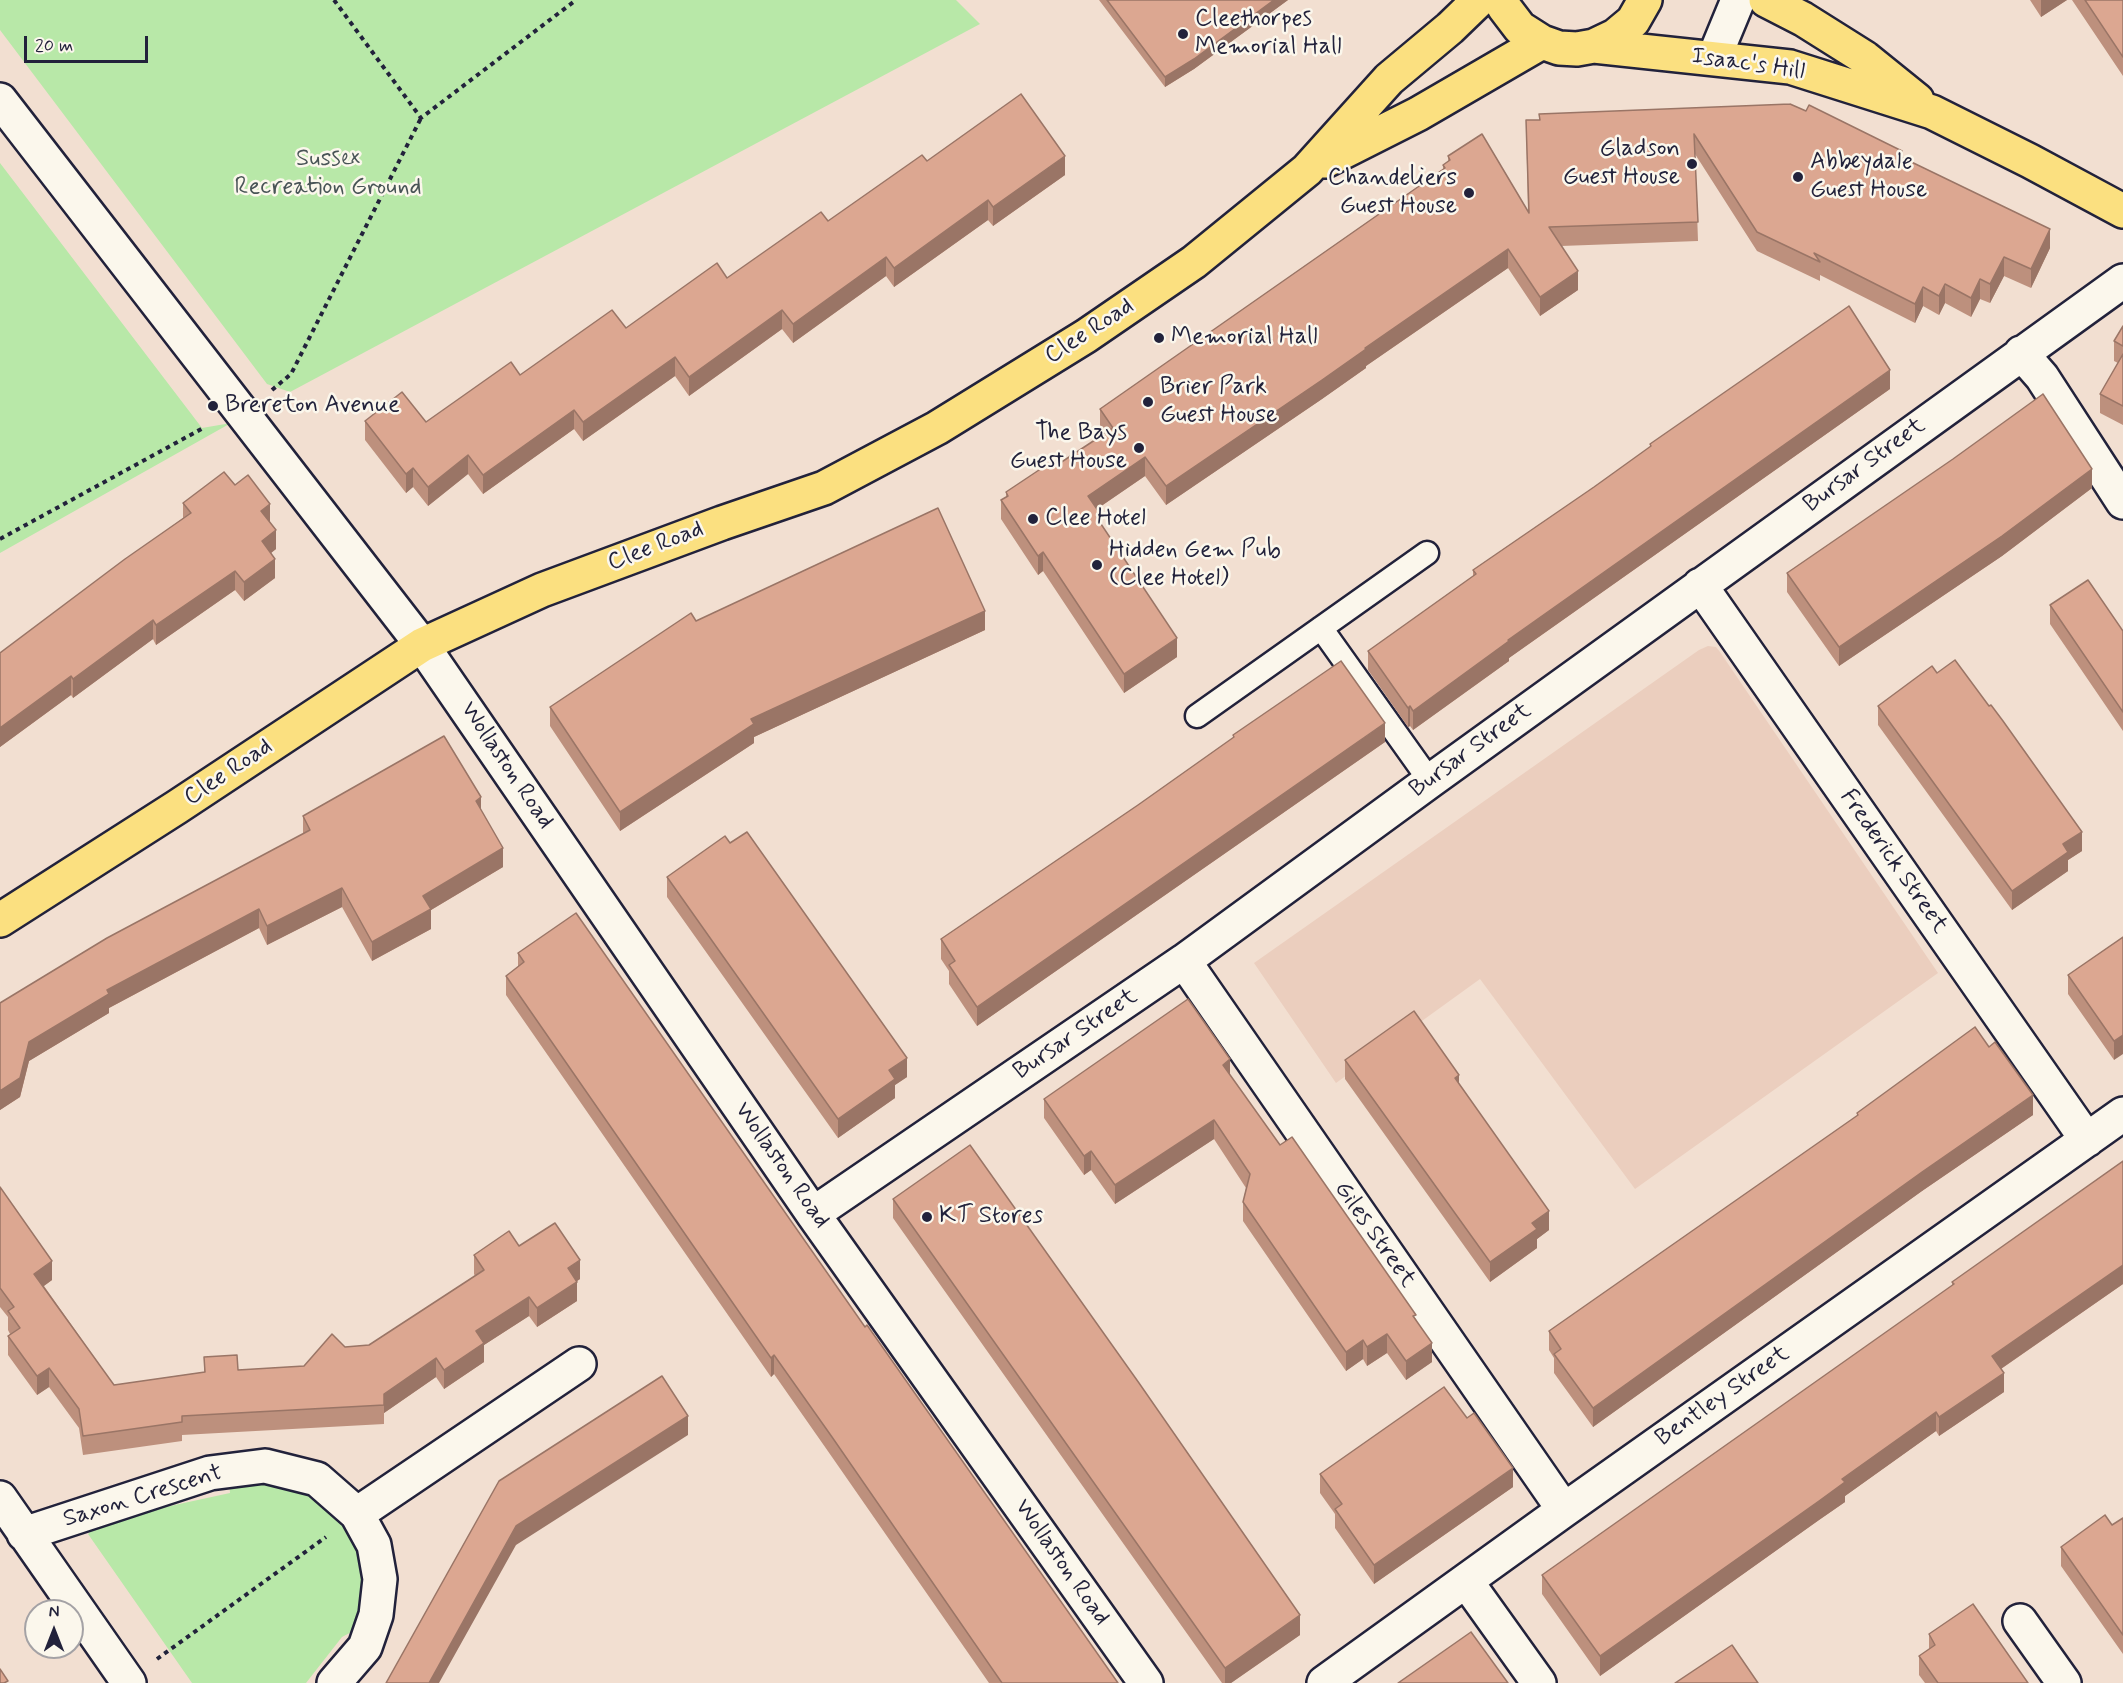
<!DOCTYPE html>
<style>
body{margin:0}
#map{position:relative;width:2123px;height:1683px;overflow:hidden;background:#f2dfd1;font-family:Mynerve,sans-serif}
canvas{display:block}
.north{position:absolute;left:24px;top:1599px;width:60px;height:60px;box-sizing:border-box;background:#fbf7ec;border:2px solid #a4a2a5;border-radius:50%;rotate:0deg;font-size:16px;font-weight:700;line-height:24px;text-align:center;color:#22223b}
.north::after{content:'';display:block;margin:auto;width:21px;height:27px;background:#22223b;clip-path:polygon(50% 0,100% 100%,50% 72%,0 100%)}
.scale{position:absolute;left:24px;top:36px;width:124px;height:27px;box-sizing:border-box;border:3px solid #22223b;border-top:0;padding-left:8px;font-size:18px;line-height:21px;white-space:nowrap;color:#22223b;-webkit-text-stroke:4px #fbf7ec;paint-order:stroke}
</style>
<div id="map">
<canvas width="2123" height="1683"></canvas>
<div class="north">N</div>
<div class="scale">20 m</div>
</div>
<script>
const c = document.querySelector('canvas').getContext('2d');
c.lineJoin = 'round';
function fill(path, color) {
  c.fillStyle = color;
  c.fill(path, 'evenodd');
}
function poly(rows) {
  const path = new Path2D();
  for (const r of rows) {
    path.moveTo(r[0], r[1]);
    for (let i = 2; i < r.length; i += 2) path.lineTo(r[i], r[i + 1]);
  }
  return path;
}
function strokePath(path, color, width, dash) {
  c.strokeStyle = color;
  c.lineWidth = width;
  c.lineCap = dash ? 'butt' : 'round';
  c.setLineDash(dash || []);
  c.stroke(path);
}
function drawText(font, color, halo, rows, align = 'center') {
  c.font = font + ' Mynerve,sans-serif';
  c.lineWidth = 5;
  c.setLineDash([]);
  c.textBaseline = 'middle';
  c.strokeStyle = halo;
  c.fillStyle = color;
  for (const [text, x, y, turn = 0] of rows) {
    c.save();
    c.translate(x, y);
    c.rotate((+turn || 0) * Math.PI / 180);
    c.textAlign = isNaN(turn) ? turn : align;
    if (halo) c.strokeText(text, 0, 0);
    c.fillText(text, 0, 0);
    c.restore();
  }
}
const built = poly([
 [1708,646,1716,647,1720,652,1938,973,1635,1189,1480,979,1336,1083,1254,963,1699,650]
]);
const green = poly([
 [0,0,956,0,980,24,290,392,267,384,0,30],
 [0,163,202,428,231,423,0,553],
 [284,1478,338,1513,360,1558,366,1602,361,1627,342,1637,306,1683,192,1683,88,1534,96,1526,147,1511,230,1493,229,1480]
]);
const path = poly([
 [334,0,421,118,576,0],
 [272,390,291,374,421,118],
 [0,539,205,427],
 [157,1659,326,1537]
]);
const lane = poly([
 [1321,628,1430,781],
 [1197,716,1427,553]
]);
const street = poly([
 [1714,58,1738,0],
 [0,100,422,645,813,1214,1146,1683],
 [2021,353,2042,377,2123,502],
 [1700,585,2087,1140],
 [1184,961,1564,1510],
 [813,1214,1184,961,1430,781,2123,281],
 [0,1498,129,1683],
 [357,1514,579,1364],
 [24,1534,210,1473,265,1466,317,1479,357,1514,374,1545,380,1579,376,1615,365,1647,334,1683],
 [1466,1581,1539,1683],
 [2020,1621,2064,1683],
 [1324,1683,1564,1510,2123,1114]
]);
const primary = poly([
 [1502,0,1504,7,1520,28,1542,42,1559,48,1577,49,1594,46,1615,36,1633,21,1645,0],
 [1766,0,1803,19,1865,58,1917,100],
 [1594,46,1790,67,1932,112,2030,161,2123,211],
 [1325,161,1418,114,1542,42],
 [0,920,177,807,422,645,542,590,722,523,824,488,937,428,1086,336,1194,262,1307,170,1389,79,1450,28,1479,0]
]);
const wall = poly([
 [1099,0,1288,0,1194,69,1165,87],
 [2030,0,2067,0,2041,17],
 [2072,0,2123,0,2123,76],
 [1539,114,1902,157,2050,248,2031,288,2004,276,1990,303,1980,299,1971,317,1945,303,1939,315,1923,306,1915,323,1820,275,1820,281,1757,251,1695,154,1698,241,1561,246,1578,290,1540,316,1508,268,1366,366,1366,368,1322,399,1166,505,1145,476,1097,509,1101,525,1177,657,1124,693,1043,571,1038,575,1001,519,1001,500,1006,497,1006,492,1057,465,1104,434,1100,428,1100,409,1443,169,1443,165,1448,161,1448,156,1528,212,1526,120,1539,120],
 [927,161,1065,175,993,226,988,220,894,287,886,276,793,343,782,329,689,396,675,376,583,441,574,429,483,494,468,474,428,506,413,487,406,493,365,440,365,421,426,422,520,375,626,328,727,278,828,221],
 [2123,326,2123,425,2100,413,2100,394,2118,363,2114,361,2114,341],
 [1890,389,1509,658,1509,661,1413,730,1410,726,1408,727,1368,670,1368,651,1473,576,1473,570,1594,487,1650,447,1650,444],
 [235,485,270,522,276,549,271,553,275,578,244,601,235,590,156,645,153,639,73,698,71,695,0,747,0,653,183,518,183,503],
 [2092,488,2002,556,1839,666,1787,592,1787,573],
 [2050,605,2123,631,2123,731,2050,624],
 [696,621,985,630,754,737,754,743,620,831,550,726,550,707],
 [1937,673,2082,851,2068,860,2068,871,2012,910,1878,725,1878,706],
 [1233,735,1385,742,977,1026,949,984,949,971,941,959,941,939,1138,805,1233,738],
 [481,810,503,867,431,910,431,929,372,961,342,907,267,945,259,928,109,1008,109,1013,29,1061,20,1097,0,1110,0,1003,303,834,303,816],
 [667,877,907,1077,895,1085,895,1098,838,1138,667,897],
 [2123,937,2114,1060,2068,994,2068,975],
 [518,953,865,1327,1118,1683,989,1683,832,1457,774,1374,771,1377,506,995,506,976,518,967],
 [1345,1060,1459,1084,1549,1230,1537,1239,1537,1248,1490,1282,1345,1079],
 [1230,1075,1280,1145,1416,1319,1432,1362,1406,1380,1387,1353,1367,1366,1363,1359,1346,1371,1243,1221,1243,1202,1246,1188,1214,1139,1115,1204,1091,1170,1084,1175,1044,1118,1044,1099],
 [1857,1113,2033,1115,1922,1191,1593,1427,1554,1373,1554,1358,1549,1350,1549,1331,1857,1116],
 [0,1187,52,1280,44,1286,114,1385,204,1372,204,1357,238,1370,304,1366,345,1347,369,1345,475,1276,474,1274,474,1255,519,1246,580,1279,577,1281,577,1301,537,1327,529,1316,484,1345,484,1362,444,1389,436,1377,384,1413,384,1424,182,1435,182,1441,83,1455,79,1428,49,1387,37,1395,8,1355,8,1336,10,1334,8,1330,8,1317,0,1307],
 [893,1199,1300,1635,1231,1683,1222,1683,893,1218],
 [1952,1282,2123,1284,2001,1369,2004,1392,1939,1436,1936,1431,1845,1496,1845,1502,1819,1520,1600,1676,1542,1594,1542,1575,1952,1286],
 [1467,1418,1513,1487,1374,1584,1335,1528,1335,1514,1320,1493,1320,1474],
 [2123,1518,2123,1654,2061,1566,2061,1547,2112,1525],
 [1929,1634,2028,1683,1925,1683,1919,1675,1919,1656,1929,1649]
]);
const shadedWall = poly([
 [1274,0,1288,0,1194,69,1165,87,1165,77],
 [2041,0,2067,0,2041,17],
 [1065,156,1065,175,993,226,993,207],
 [988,200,988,220,894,287,894,268],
 [2050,229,2050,248,2031,288,2031,269],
 [1508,249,1508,268,1366,366,1366,368,1322,399,1166,505,1166,486],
 [886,257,886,276,793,343,793,324],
 [2004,257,2004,276,1990,303,1990,284],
 [1578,271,1578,290,1540,316,1540,297],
 [1980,279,1980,299,1971,317,1971,298],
 [1945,284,1945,303,1939,315,1939,296],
 [1923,287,1923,306,1915,323,1915,304],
 [782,310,782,329,689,396,689,377],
 [675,357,675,376,583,441,583,422],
 [1890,370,1890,389,1509,658,1509,661,1413,730,1413,711,1508,640],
 [574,410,574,429,483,494,483,475],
 [468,455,468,474,428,506,428,487],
 [1145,457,1145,476,1088,515,1088,496],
 [413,468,413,487,406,493,406,474],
 [2092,469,2092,488,2002,556,1839,666,1839,647],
 [270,504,270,523,261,511],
 [1101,515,1101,535,1097,518],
 [276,530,276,549,262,560,262,541],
 [1043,552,1043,571,1038,575,1038,556],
 [275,559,275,578,244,601,244,582],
 [235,571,235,590,156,645,156,625],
 [985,611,985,630,754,737,754,743,620,831,620,812,751,719],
 [153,620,153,639,73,698,73,679],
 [1177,638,1177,657,1124,693,1124,674],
 [71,676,71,695,0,747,0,728],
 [1410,706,1410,726,1408,727,1408,708],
 [1385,723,1385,742,977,1026,977,1007],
 [481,797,481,817,476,801],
 [2082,832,2082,851,2068,860,2068,871,2012,910,2012,891,2063,844],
 [503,848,503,867,431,910,431,929,372,961,372,942,423,896],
 [342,888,342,907,267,945,267,926],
 [259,909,259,928,109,1008,109,1013,29,1061,20,1097,0,1110,0,1091,29,1042,107,990],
 [2123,1035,2123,1054,2114,1060,2114,1041],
 [907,1058,907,1077,895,1085,895,1098,838,1138,838,1119,889,1070],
 [1230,1059,1230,1078,1223,1065],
 [1459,1075,1459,1094,1455,1078],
 [2033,1095,2033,1115,1922,1191,1593,1427,1593,1408,1922,1172],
 [1214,1120,1214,1139,1115,1204,1115,1185],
 [1091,1151,1091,1170,1084,1175,1084,1156],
 [1549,1211,1549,1230,1537,1239,1537,1248,1490,1282,1490,1262,1532,1223],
 [580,1260,580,1279,568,1287,568,1268],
 [52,1261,52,1280,34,1293,34,1274],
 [2123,1265,2123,1284,1992,1375,1992,1356],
 [577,1282,577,1301,537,1327,537,1308],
 [529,1297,529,1316,484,1345,484,1362,444,1389,444,1370,476,1331],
 [1387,1334,1387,1353,1367,1366,1367,1347],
 [1363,1340,1363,1359,1346,1371,1346,1352],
 [1432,1343,1432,1362,1406,1380,1406,1361],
 [774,1355,774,1374,771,1377,771,1358],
 [436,1358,436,1377,384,1413,384,1394],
 [49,1368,49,1387,37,1395,37,1376],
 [2004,1373,2004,1392,1939,1436,1939,1417],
 [1936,1412,1936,1431,1845,1496,1845,1502,1819,1520,1600,1676,1600,1656,1842,1479],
 [688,1416,688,1435,516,1545,439,1683,429,1683,516,1526],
 [1513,1468,1513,1487,1374,1584,1374,1565],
 [1300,1615,1300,1635,1231,1683,1225,1683,1225,1668]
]);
const building = poly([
 [1107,0,1274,0,1194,59,1165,77,1107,0],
 [2085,0,2123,0,2123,57,2085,0],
 [1021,94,1065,156,993,207,988,200,894,268,886,257,793,324,782,310,689,377,675,357,583,422,574,410,483,475,468,455,428,487,413,468,406,474,365,421,402,392,426,422,511,362,520,375,612,310,626,328,717,263,727,278,821,212,828,221,922,155,927,161,1021,94],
 [1790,104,1806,111,1809,105,1902,151,1899,156,2050,229,2031,269,2004,257,1990,284,1980,279,1971,298,1945,284,1939,296,1923,287,1915,304,1814,253,1820,262,1757,232,1694,134,1698,222,1549,227,1578,271,1540,297,1508,249,1365,348,1366,349,1322,380,1166,486,1145,457,1088,496,1101,515,1097,518,1177,638,1124,674,1043,552,1038,556,1001,500,1008,496,1006,492,1054,460,1057,465,1113,428,1100,409,1445,168,1443,165,1450,160,1448,156,1482,134,1529,213,1526,120,1540,120,1539,114,1790,104],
 [1849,306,1890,370,1508,640,1509,641,1413,711,1410,706,1408,708,1368,651,1476,574,1473,570,1594,487,1651,446,1650,444,1849,306],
 [2123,326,2123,346,2114,341,2123,326],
 [2123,354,2123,406,2100,394,2123,354],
 [2043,394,2092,469,2002,536,1839,647,1787,573,1953,459,2043,394],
 [224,472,235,485,248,475,270,504,261,511,276,530,262,541,275,559,244,582,235,571,156,625,153,620,73,679,71,676,0,728,0,653,125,559,191,513,183,503,224,472],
 [938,508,985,611,751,719,754,724,620,812,550,707,691,613,696,621,938,508],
 [2088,580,2123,631,2123,712,2050,605,2088,580],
 [1955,660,1989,706,1991,705,2003,721,2082,832,2063,844,2068,852,2012,891,1878,706,1932,666,1937,673,1955,660],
 [1341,661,1385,723,977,1007,949,965,955,961,941,939,1138,805,1234,737,1233,735,1341,661],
 [444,736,481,797,476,801,503,848,423,896,431,909,372,942,342,888,267,926,259,909,107,990,109,994,29,1042,20,1078,0,1091,0,1003,107,938,310,830,303,816,444,736],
 [747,832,907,1058,889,1070,895,1079,838,1119,667,877,725,836,730,843,747,832],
 [576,913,865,1327,867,1325,1118,1683,1002,1683,832,1437,774,1355,771,1358,506,976,524,962,518,953,576,913],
 [2123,937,2123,1035,2114,1041,2068,975,2123,937],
 [1188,999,1230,1059,1223,1065,1280,1145,1292,1137,1416,1315,1413,1316,1432,1343,1406,1361,1387,1334,1367,1347,1363,1340,1346,1352,1243,1202,1250,1174,1214,1120,1115,1185,1091,1151,1084,1156,1044,1099,1188,999],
 [1414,1011,1459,1075,1455,1078,1549,1211,1532,1223,1537,1229,1490,1262,1345,1060,1414,1011],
 [1975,1027,1989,1047,1995,1042,2033,1095,1922,1172,1593,1408,1554,1354,1561,1349,1549,1331,1858,1115,1857,1113,1975,1027],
 [970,1145,1139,1383,1300,1615,1225,1668,893,1199,970,1145],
 [2123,1161,2123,1265,1992,1356,2004,1373,1939,1417,1936,1412,1842,1479,1845,1482,1819,1501,1600,1656,1542,1575,1954,1284,1952,1282,2123,1161],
 [0,1187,52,1261,34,1274,114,1385,205,1372,204,1357,237,1355,238,1370,304,1366,332,1334,345,1347,369,1345,484,1270,474,1255,509,1231,519,1246,555,1223,580,1260,568,1268,577,1282,537,1308,529,1297,476,1331,484,1343,444,1370,436,1358,384,1394,384,1405,182,1416,182,1422,83,1436,79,1409,49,1368,37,1376,8,1336,20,1328,8,1311,14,1307,0,1288,0,1187],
 [662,1376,688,1416,516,1526,429,1683,386,1683,499,1481,662,1376],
 [1444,1387,1467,1418,1474,1413,1513,1468,1374,1565,1335,1509,1342,1504,1320,1474,1444,1387],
 [2105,1515,2112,1525,2123,1518,2123,1635,2061,1547,2105,1515],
 [1973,1604,2028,1683,1938,1683,1919,1656,1935,1645,1929,1634,1973,1604],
 [1471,1632,1508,1683,1398,1683,1471,1632],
 [1732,1645,1758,1683,1675,1683,1732,1645],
 [0,1669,8,1681,4,1683,0,1683,0,1669]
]);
const markers = [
 [1183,34,6,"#22223b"],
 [1692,164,6,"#22223b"],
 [1798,177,6,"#22223b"],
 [1469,193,6,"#22223b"],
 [1159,338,6,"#22223b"],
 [1148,402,6,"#22223b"],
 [213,406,6,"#22223b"],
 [1139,448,6,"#22223b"],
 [1033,519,6,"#22223b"],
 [1097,565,6,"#22223b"],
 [927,1217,6,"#22223b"]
];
const poiNames = [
 ["Cleethorpes",1195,20],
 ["Memorial Hall",1195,48],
 ["Gladson",1680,150,"right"],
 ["Guest House",1680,178,"right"],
 ["Abbeydale",1810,163],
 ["Guest House",1810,191],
 ["Chandeliers",1457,179,"right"],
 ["Guest House",1457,207,"right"],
 ["Memorial Hall",1171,338],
 ["Brier Park",1160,388],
 ["Guest House",1160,416],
 ["Brereton Avenue",225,406],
 ["The Bays",1127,434,"right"],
 ["Guest House",1127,462,"right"],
 ["Clee Hotel",1045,519],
 ["Hidden Gem Pub",1109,551],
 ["(Clee Hotel)",1109,579],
 ["KT Stores",939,1217]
];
const streetNames = [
 ["Isaac's Hill",1748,65,8],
 ["Clee Road",1090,332,-33],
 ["Bursar Street",1865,466,-36],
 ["Clee Road",656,547,-21],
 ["Bursar Street",1471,751,-36],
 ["Wollaston Road",506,766,56],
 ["Clee Road",229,773,-34],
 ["Frederick Street",1893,862,55],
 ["Bursar Street",1076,1035,-34],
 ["Wollaston Road",781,1166,55],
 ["Giles Street",1374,1235,55],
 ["Bentley Street",1723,1397,-35],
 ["Saxon Crescent",143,1497,-17],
 ["Wollaston Road",1061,1563,55]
];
const parkNames = [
 ["Sussex",328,160],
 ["Recreation Ground",328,188]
];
fill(built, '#ebcebe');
fill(green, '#b8e8a8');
strokePath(lane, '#22223b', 27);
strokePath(street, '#22223b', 38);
strokePath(primary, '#22223b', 38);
strokePath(path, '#22223b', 4, [4.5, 4.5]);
strokePath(lane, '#fbf7ec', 22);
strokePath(street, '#fbf7ec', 33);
strokePath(primary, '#fbe080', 33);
fill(wall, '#bd907d');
fill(shadedWall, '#9a7566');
fill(building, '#dca791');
strokePath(building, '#9a7566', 1.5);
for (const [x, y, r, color] of markers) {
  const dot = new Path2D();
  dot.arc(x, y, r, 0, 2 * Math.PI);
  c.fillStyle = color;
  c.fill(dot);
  strokePath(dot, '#fbf7ec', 2);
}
drawText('24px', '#22223b', '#fbf7ec', poiNames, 'left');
drawText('24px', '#22223b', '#fbf7ec', streetNames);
drawText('24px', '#485456', '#fbf7ec', parkNames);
</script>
